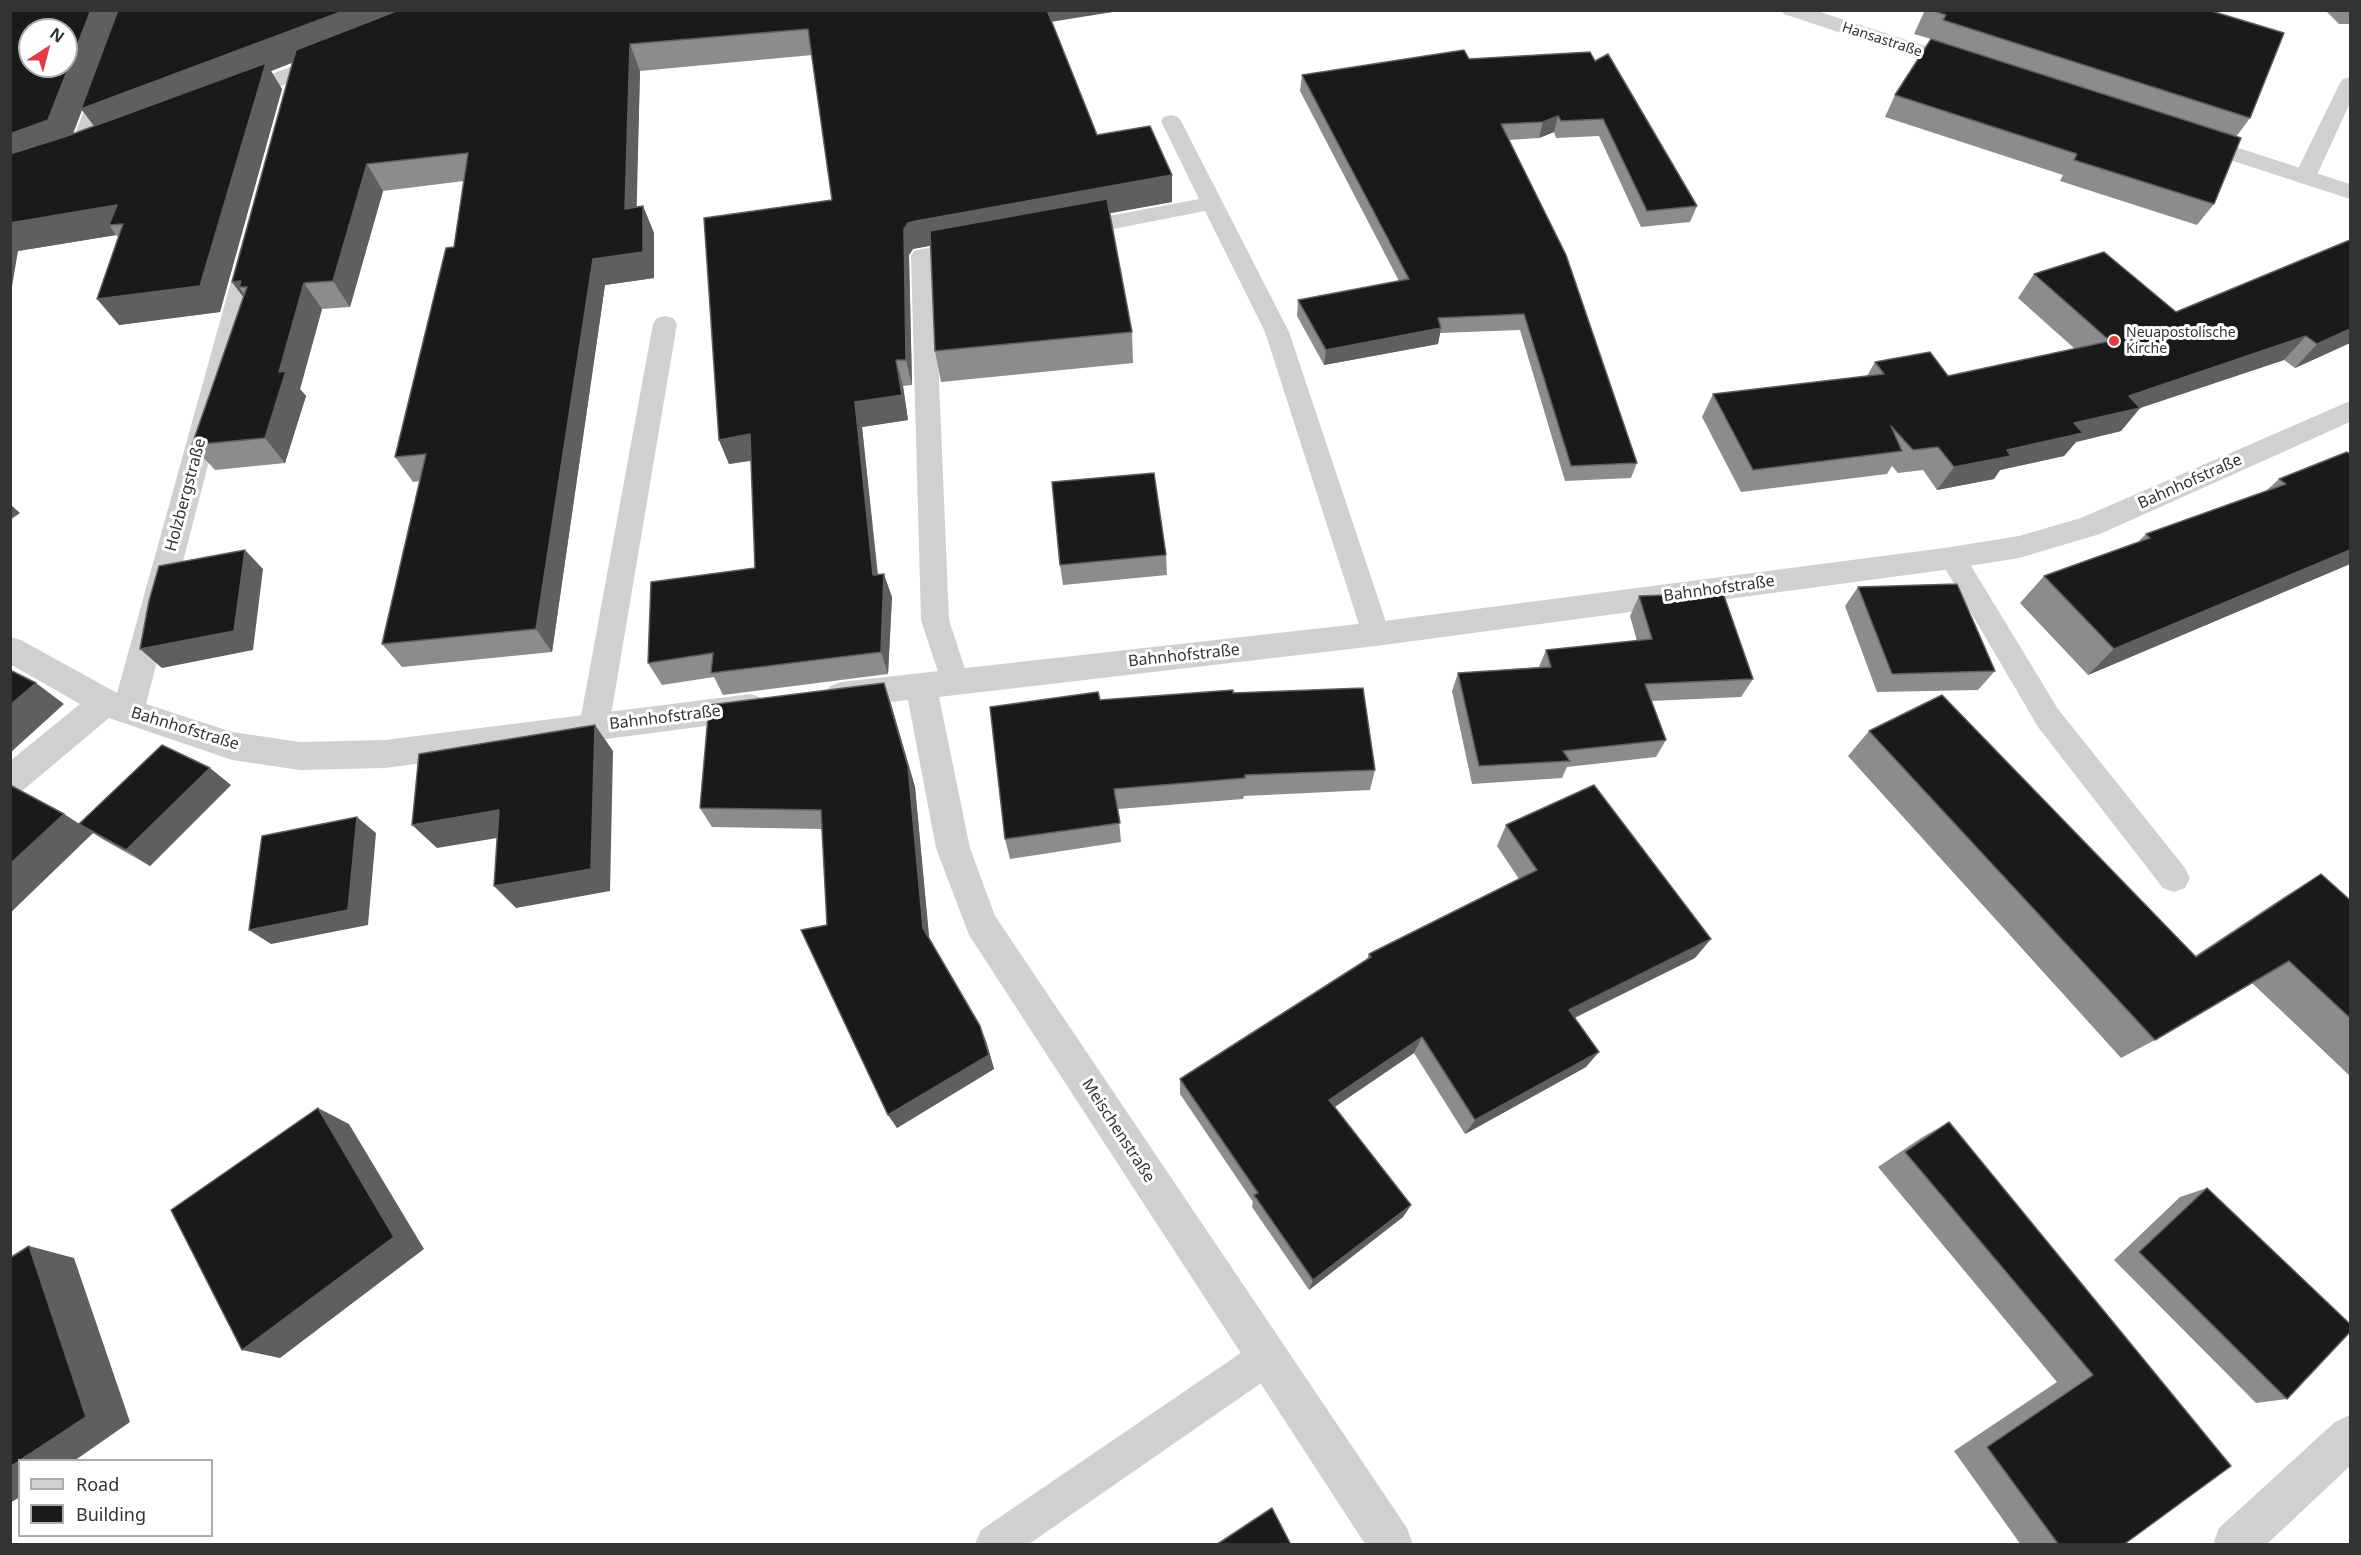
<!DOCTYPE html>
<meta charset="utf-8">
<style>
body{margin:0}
#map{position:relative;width:2361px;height:1555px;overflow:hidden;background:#fff;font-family:"Noto Sans",sans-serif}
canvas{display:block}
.frame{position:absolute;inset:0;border:12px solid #333;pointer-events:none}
.legend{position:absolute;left:18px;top:1459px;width:195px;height:78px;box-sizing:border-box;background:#fff;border:2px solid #adadad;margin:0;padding:8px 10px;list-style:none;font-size:18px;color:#333}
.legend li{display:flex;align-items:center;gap:12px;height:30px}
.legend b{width:30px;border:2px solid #adadad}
.north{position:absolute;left:18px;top:18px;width:60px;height:60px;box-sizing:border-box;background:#fff;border:2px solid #adadad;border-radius:50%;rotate:36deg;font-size:16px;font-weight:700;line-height:24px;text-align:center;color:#333}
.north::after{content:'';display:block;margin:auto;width:21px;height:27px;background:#e63946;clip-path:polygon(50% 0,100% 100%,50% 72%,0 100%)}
</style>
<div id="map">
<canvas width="2361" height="1555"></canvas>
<div class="frame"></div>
<ul class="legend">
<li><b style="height:8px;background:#d0d0d0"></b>Road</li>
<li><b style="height:16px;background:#1a1a1a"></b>Building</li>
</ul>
<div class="north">N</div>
</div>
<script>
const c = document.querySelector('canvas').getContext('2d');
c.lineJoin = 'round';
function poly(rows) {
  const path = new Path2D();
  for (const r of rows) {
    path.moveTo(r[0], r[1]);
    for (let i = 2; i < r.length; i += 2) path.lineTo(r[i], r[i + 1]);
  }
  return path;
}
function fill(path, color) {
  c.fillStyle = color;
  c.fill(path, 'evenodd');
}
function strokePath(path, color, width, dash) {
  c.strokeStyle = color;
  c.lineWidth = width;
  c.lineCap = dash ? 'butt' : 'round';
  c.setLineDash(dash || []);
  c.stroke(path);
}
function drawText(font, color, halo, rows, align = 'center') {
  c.font = font + ' "Noto Sans",sans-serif';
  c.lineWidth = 6;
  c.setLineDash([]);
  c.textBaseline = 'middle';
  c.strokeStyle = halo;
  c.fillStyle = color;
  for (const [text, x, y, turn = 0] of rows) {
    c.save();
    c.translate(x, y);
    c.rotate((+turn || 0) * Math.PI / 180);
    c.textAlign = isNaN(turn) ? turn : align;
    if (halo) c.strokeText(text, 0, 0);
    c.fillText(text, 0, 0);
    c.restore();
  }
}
const service = poly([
 [2350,77,2350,103,2316,177,2313,182,2305,184,2297,182,2294,177,2340,83,2343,79,2350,77],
 [1171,115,1178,117,1181,121,1289,332,1390,634,1386,642,1376,645,1366,642,1362,634,1265,332,1205,211,1072,237,1064,235,1061,230,1064,225,1072,223,1199,199,1161,121,1164,117,1171,115],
 [971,241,979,243,982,248,979,253,934,261,949,620,969,681,965,689,955,693,945,689,941,681,921,620,911,256,914,251,922,249,971,241],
 [665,316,673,318,677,324,609,727,604,736,594,739,584,736,579,727,653,324,657,318,665,316],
 [1952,548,1962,551,2058,709,2185,868,2190,878,2185,888,2174,892,2163,888,2038,727,1939,558,1942,551,1952,548],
 [1267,1338,1280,1344,1286,1357,1280,1370,1029,1544,975,1544,981,1530,1254,1344,1267,1338]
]);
const minor = poly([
 [122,10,143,10,91,155,87,160,79,162,71,160,67,155,122,10],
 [1781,10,1814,10,1974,62,1977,67,1974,72,1966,74,1958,72,1784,14,1781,10],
 [332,51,340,53,343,58,340,63,243,101,235,103,227,101,224,96,227,91,332,51],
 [2192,133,2350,184,2350,199,2184,145,2180,140,2184,135,2192,133],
 [252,241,261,243,264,249,146,704,232,732,300,742,385,740,751,694,762,698,767,707,762,716,751,720,385,768,300,770,232,760,109,718,22,791,10,795,10,761,80,704,10,664,10,637,21,640,117,693,240,249,243,243,252,241],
 [2350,401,2350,422,2100,534,2019,558,1944,570,1376,646,939,697,970,848,995,916,1407,1528,1413,1544,1365,1544,969,935,936,848,908,700,841,708,830,704,825,695,830,686,841,682,1376,622,1944,548,2019,536,2081,518,2350,401],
 [2350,1415,2350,1466,2267,1544,2213,1544,2219,1528,2335,1422,2350,1415]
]);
const wall = poly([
 [10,10,1125,10,1051,21,1097,135,1172,175,1172,202,1110,213,1132,332,1133,363,941,382,935,351,931,245,913,249,909,255,912,385,903,386,908,420,862,427,878,574,892,597,888,674,723,695,714,677,662,685,648,663,755,568,751,461,729,464,719,440,832,200,812,55,640,71,636,207,643,206,654,233,654,278,605,285,552,652,402,667,382,644,420,481,413,482,395,457,454,247,464,181,383,191,350,307,322,309,300,389,306,396,285,463,215,470,192,445,243,297,232,282,293,62,271,71,282,89,220,312,119,325,118,237,116,235,18,251],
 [82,110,94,126,73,134],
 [1925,10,2208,10,2250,118,2236,137,2214,204,2197,225,2060,181,2063,175,1885,117,1895,95,1931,39,1914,34],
 [2325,10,2350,10,2350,24,2339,24],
 [1469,59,1595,61,1697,206,1690,222,1641,227,1599,136,1556,138,1554,132,1539,138,1508,140,1637,463,1631,478,1565,481,1520,330,1440,333,1438,344,1324,365,1297,316,1298,300,1399,281,1300,91,1302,75],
 [2350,240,2350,343,2295,368,2284,360,2140,408,2121,431,2076,442,2064,456,2000,470,1994,479,1937,490,1923,470,1898,473,1892,466,1887,474,1741,492,1702,417,1713,394,1867,376,1875,362,1948,376,2075,349,2018,298,2034,274,2176,312],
 [2350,454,2350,564,2088,675,2020,603,2044,576,2138,542,2146,534,2266,491,2279,479],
 [1166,555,1167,575,1063,585,1060,565],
 [1858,587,1995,671,1978,690,1877,692,1845,606],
 [1639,596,1753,679,1741,697,1651,701,1666,740,1656,757,1567,767,1562,778,1472,784,1452,691,1458,673,1539,667,1546,650,1637,641,1630,616],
 [884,683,891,704,915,787,929,939,986,1041,994,1069,897,1128,827,925,822,829,712,827,700,808],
 [1233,693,1375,770,1370,790,1244,796,1243,799,1118,809,1121,842,1010,859,1005,839,1100,700],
 [1869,731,2195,956,2284,897,2321,874,2350,900,2350,1076,2252,983,2155,1040,2121,1058,1848,756],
 [10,785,64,814,79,824,231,785,150,866,104,840,93,833,10,913],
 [1506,825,1695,958,1575,1018,1586,1067,1465,1134,1414,1053,1335,1107,1411,1205,1403,1217,1309,1290,1252,1207,1253,1202,1180,1094,1180,1079,1367,959,1369,954,1519,879,1497,846],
 [1949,1122,2231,1466,2123,1545,2021,1545,1954,1451,2057,1382,1878,1167,1921,1138],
 [2207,1188,2287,1399,2256,1403,2114,1260,2180,1197]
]);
const shadedWall = poly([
 [91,10,429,10,271,71,282,89,220,312,119,325,97,299,200,286,101,135,82,110,68,146,10,167,10,134],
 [1043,10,1125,10,1044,23],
 [630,44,640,71,636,235,625,209],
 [1558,116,1554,132,1539,138,1543,122],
 [367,164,383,191,350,307,333,281],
 [1172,175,1172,202,913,249,909,255,912,385,906,360,904,229,908,223],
 [117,205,123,224,109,225,116,235,18,251,10,298,10,223],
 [643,206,654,233,654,278,605,285,552,652,536,629,593,259],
 [241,281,239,287,254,308,252,308,232,282],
 [304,283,322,309,300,389,306,396,285,463,265,438,279,372],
 [1441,328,1438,344,1324,365,1326,350],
 [2350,329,2350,343,2295,368,2317,344],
 [2306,336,2284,360,2140,408,2121,431,2076,442,2064,456,2000,470,1994,479,1937,490,1954,467,2007,450,2074,423,2129,396],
 [896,360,903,386,908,420,862,427,880,598,873,575,855,402],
 [750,434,759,459,729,464,719,440],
 [10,504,20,513,10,520],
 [245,550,263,569,253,650,162,668,140,649],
 [2350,550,2350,564,2088,675,2114,649],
 [884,574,892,597,888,674,881,652],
 [36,683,64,704,10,753,10,705],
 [884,683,891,704,915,787,930,946,923,928],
 [595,725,613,751,610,891,516,908,494,886],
 [210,768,231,785,150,866,126,850],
 [499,810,521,834,437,848,412,825],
 [64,814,93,833,10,913,10,864],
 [357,817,376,833,368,925,271,944,249,930],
 [1711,939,1695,958,1557,1026,1569,1010],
 [980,1026,986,1041,994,1069,897,1128,888,1115],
 [1422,1037,1414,1053,1324,1114,1329,1100],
 [1599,1052,1586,1067,1465,1134,1475,1120],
 [318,1108,349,1124,424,1249,280,1358,242,1350],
 [1411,1205,1403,1217,1309,1290,1313,1280],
 [29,1246,74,1258,130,1422,74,1461,20,1461],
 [20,1461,20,1497,10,1503,10,1467]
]);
const building = poly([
 [10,10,91,10,48,120,10,134,10,10],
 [30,30,66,30,66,66,30,66,30,30],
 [118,10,346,10,81,109,118,10],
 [399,10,1047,10,1097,135,1150,126,1172,175,916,221,908,223,904,229,906,360,896,360,902,395,855,402,873,575,884,574,881,652,711,673,713,653,648,663,651,582,755,568,750,434,719,440,704,218,832,200,808,29,630,44,625,209,643,206,643,252,593,259,536,629,382,644,426,454,395,457,446,248,454,247,468,153,367,164,333,281,304,283,279,372,286,371,265,438,192,445,247,287,239,287,241,281,232,282,296,50,399,10],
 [1931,10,2208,10,2284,33,2250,118,1943,20,1946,15,1931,10],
 [1931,39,2241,138,2214,204,2074,160,2077,154,1895,95,1931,39],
 [1464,50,1469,59,1590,52,1595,61,1608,54,1697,206,1647,211,1603,119,1561,121,1558,116,1543,122,1501,124,1566,255,1637,463,1571,466,1524,314,1438,318,1441,328,1326,350,1298,300,1409,279,1302,75,1464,50],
 [266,63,200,286,97,299,123,224,109,225,117,205,10,223,10,154,67,136,266,63],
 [1107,199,1132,332,935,351,930,231,1107,199],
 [2350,240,2350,329,2317,344,2306,336,2129,396,2140,408,2074,423,2083,433,2007,450,2011,456,1954,467,1938,447,1913,450,1891,426,1902,451,1753,470,1713,394,1884,374,1875,362,1930,352,1948,376,2110,341,2034,274,2104,252,2176,312,2350,240],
 [2347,452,2350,454,2350,550,2114,649,2044,576,2150,538,2146,534,2286,484,2279,479,2347,452],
 [1154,473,1166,555,1060,565,1052,482,1154,473],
 [245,550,234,631,140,649,149,601,159,566,245,550],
 [1957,584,1995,671,1892,674,1858,587,1957,584],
 [1723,593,1753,679,1645,684,1666,740,1563,751,1570,761,1479,766,1458,673,1551,667,1546,650,1652,639,1639,596,1723,593],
 [10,670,36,683,10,705,10,670],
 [884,683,908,767,923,928,980,1026,989,1055,888,1115,801,930,827,925,821,810,700,808,709,705,884,683],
 [1363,688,1375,770,1245,775,1245,778,1114,789,1120,823,1005,839,990,707,1098,692,1100,700,1233,690,1233,693,1363,688],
 [1942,695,2196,957,2321,874,2350,900,2350,1018,2289,961,2155,1040,1869,731,1942,695],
 [595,725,591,869,494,886,499,810,412,825,419,754,595,725],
 [162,745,210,768,126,850,79,824,162,745],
 [10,785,64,814,10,864,10,785],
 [1594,785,1711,939,1569,1010,1599,1052,1475,1120,1422,1037,1329,1100,1411,1205,1313,1280,1254,1195,1258,1193,1180,1079,1371,957,1369,954,1537,870,1506,825,1594,785],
 [357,817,348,910,249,930,262,836,357,817],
 [318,1108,394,1237,242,1350,171,1210,318,1108],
 [1949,1122,2231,1466,2123,1545,2059,1545,1987,1447,2093,1375,1905,1152,1949,1122],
 [2207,1188,2350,1324,2350,1332,2287,1399,2139,1252,2207,1188],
 [29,1246,86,1417,10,1467,10,1258,29,1246],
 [1272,1508,1291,1545,1216,1545,1272,1508]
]);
const markers = [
 [2114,341,6,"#e63946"]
];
const farStreetnames = [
 ["Hansastraße",1882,40,18]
];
const farPoinames = [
 ["Neuapostolische",2126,333],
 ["Kirche",2126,349]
];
const streetNames = [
 ["Bahnhofstraße",2190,482,-24],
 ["Holzbergstraße",186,495,-75],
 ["Bahnhofstraße",1719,589,-8],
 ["Bahnhofstraße",1184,656,-6],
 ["Bahnhofstraße",665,718,-7],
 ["Bahnhofstraße",185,729,17],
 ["Meischenstraße",1118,1131,57]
];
fill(service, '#d0d0d0');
fill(minor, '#d0d0d0');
fill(wall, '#8c8c8c');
fill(shadedWall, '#5f5f5f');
fill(building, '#1a1a1a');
strokePath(building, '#5f5f5f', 1.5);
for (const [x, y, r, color] of markers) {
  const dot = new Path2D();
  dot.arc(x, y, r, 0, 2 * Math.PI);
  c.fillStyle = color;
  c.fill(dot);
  strokePath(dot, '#fff', 2);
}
drawText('14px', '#333', '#fff', farStreetnames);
drawText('14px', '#333', '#fff', farPoinames, 'left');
drawText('16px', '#333', '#fff', streetNames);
</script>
